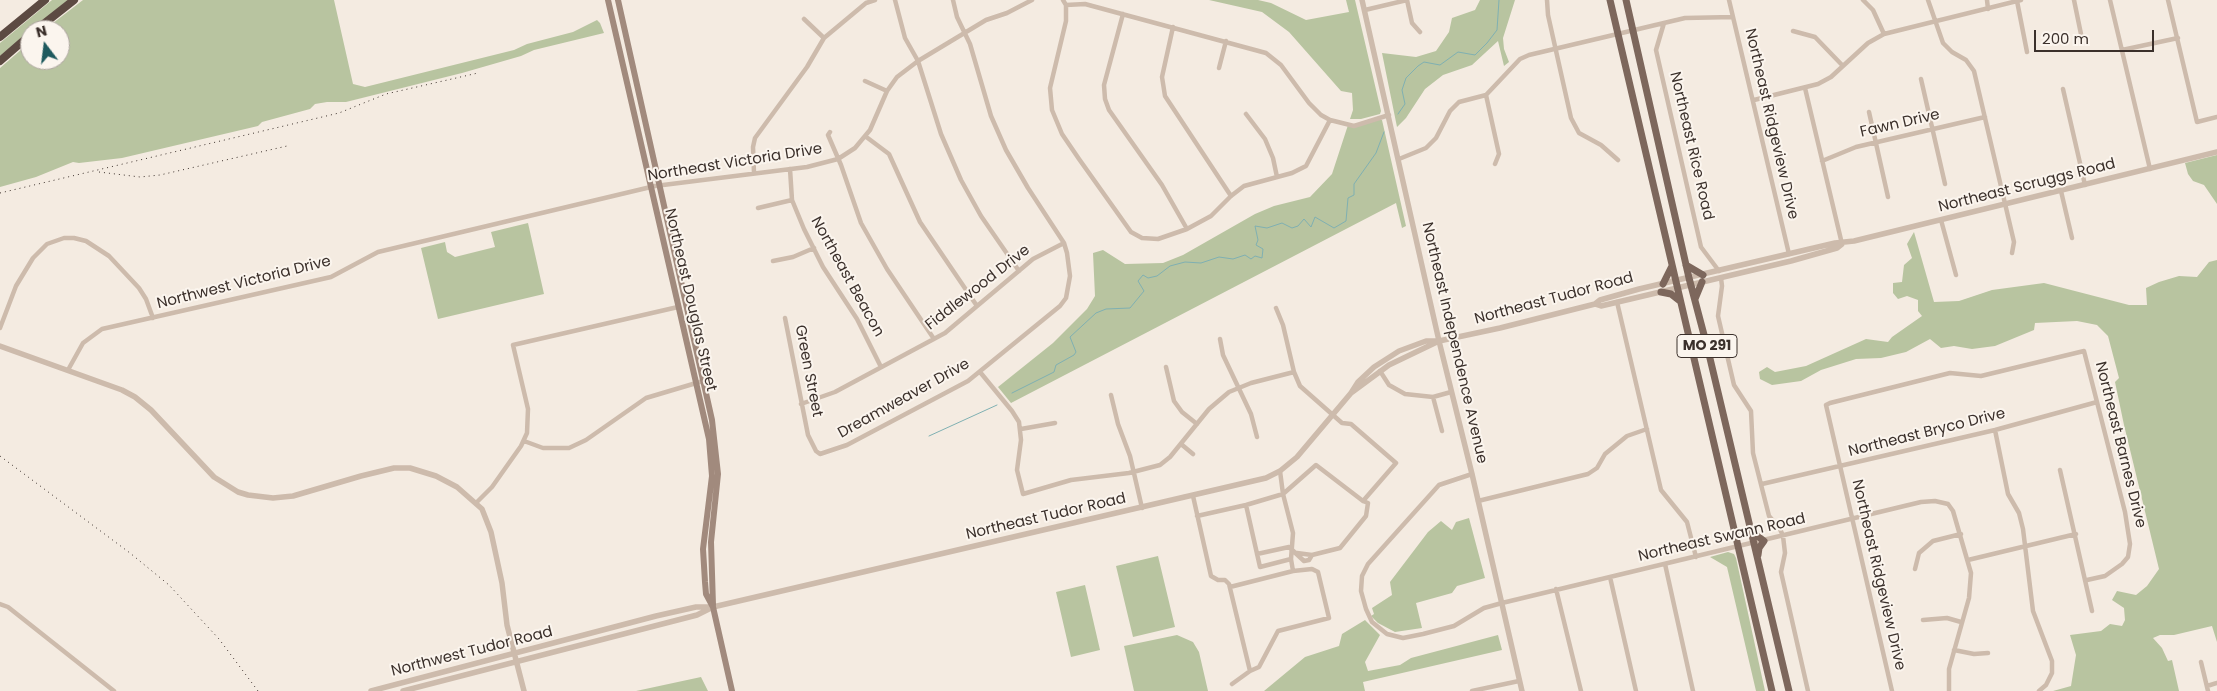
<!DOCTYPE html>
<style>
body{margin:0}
#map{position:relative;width:2217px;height:691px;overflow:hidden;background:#f4ebe1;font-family:Poppins,sans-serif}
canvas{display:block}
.north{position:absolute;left:20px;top:20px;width:50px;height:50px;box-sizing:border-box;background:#fbf5ee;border:1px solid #aea6a0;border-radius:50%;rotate:345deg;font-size:14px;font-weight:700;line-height:20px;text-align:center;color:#3b302b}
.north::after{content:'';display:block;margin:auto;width:18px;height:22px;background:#1f5a5e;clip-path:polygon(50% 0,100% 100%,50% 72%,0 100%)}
.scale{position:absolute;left:2034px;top:30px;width:120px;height:22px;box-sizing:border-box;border:2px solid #3b302b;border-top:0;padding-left:6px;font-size:15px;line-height:18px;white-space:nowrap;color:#3b302b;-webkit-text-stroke:4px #fbf5ee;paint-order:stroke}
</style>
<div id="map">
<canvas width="2217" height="691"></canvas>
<div class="north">N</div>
<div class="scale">200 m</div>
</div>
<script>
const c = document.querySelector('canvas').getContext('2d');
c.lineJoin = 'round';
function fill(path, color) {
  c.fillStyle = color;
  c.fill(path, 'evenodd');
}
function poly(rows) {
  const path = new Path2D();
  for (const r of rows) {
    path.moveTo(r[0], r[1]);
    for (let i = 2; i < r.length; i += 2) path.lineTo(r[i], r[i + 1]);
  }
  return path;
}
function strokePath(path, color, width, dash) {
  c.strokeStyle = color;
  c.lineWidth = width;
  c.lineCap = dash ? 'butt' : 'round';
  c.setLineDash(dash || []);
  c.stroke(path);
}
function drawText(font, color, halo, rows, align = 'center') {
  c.font = font + ' Poppins,sans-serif';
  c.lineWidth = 4;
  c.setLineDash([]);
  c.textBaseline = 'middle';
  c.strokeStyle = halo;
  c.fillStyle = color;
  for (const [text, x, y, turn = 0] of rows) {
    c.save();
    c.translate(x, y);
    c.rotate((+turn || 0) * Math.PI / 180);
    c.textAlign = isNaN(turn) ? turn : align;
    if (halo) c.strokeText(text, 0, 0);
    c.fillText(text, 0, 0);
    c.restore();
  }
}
const green = poly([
 [52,0,68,0,0,56,0,43],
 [83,0,334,0,353,84,365,87,514,50,527,44,573,32,597,20,600,23,604,33,534,50,521,56,462,73,346,102,327,102,315,104,310,109,262,122,258,126,122,158,79,163,73,162,36,177,0,187,0,68,30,42,30,60,60,60,60,30,44,30],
 [1209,0,1258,0,1271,3,1306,20,1349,12,1346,0,1355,0,1381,111,1380,114,1361,119,1350,119,1353,110,1352,93,1341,91,1289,32,1262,12],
 [1480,0,1515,0,1503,38,1504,49,1509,62,1504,66,1498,41,1472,65,1443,75,1425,89,1406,118,1397,127,1382,53,1416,57,1436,51,1449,32,1452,18,1475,10],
 [1378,120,1382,120,1406,226,1402,228,1396,203,1011,403,998,387,1053,343,1087,309,1095,296,1093,253,1103,250,1125,264,1163,263,1183,255,1255,214,1274,206,1310,197,1332,174,1348,125],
 [2217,155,2217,204,2204,185,2193,181,2188,174,2185,163],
 [528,223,544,294,438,319,421,248,445,242,447,252,455,257,495,247,491,232],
 [1914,232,1934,302,1959,301,1992,290,2044,283,2129,305,2147,305,2146,288,2159,282,2179,276,2197,277,2209,262,2217,260,2217,642,2212,626,2174,635,2160,635,2153,638,2162,648,2168,661,2172,660,2179,691,2053,691,2071,686,2076,655,2070,635,2101,631,2110,624,2122,626,2125,620,2124,608,2112,600,2117,591,2136,595,2147,586,2159,569,2124,425,2115,382,2119,378,2108,336,2097,325,2077,321,2035,323,2034,330,1995,346,1972,349,1954,346,1941,348,1930,339,1906,352,1881,358,1856,359,1821,370,1801,381,1772,385,1760,379,1759,372,1767,367,1775,372,1806,366,1866,339,1888,342,1892,337,1922,316,1918,311,1918,300,1907,296,1898,299,1893,293,1893,283,1902,282,1904,265,1912,258,1907,244],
 [1469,518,1485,578,1457,586,1452,593,1416,603,1422,628,1395,632,1378,623,1371,616,1374,614,1372,608,1392,595,1390,582,1428,532,1441,521,1452,530,1456,522],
 [1728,552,1734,554,1736,558,1765,691,1756,691,1727,567,1710,557],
 [1158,556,1175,627,1133,637,1116,566],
 [1085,585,1100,650,1071,657,1056,592],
 [1365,620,1380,635,1365,662,1368,671,1400,665,1411,658,1498,635,1502,650,1363,682,1365,691,1264,691,1305,657,1339,646,1342,634],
 [1177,635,1193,642,1199,652,1208,691,1134,691,1124,646],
 [701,677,708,691,636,691]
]);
const stream = poly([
 [1398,114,1405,104,1402,90,1406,78,1418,66,1424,62,1440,65,1458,52,1475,55,1487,43,1497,30,1499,0],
 [1012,393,1054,372,1056,365,1074,355,1076,352,1070,337,1096,313,1106,309,1130,308,1144,291,1138,281,1143,275,1148,278,1157,276,1170,266,1185,262,1201,263,1219,257,1233,259,1245,255,1251,259,1255,256,1262,258,1263,249,1256,245,1258,240,1255,226,1267,228,1282,223,1292,228,1298,226,1304,219,1311,227,1315,217,1334,228,1346,221,1348,198,1354,195,1354,184,1376,153,1384,132],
 [929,436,997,405]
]);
const minor = poly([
 [895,0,905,38,918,61,941,134,961,180,981,216,1019,271],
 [1063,0,1066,5,1066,21,1050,88,1052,110,1062,134,1079,159,1131,232,1142,238,1158,239,1187,229,1211,216,1231,196,1244,186,1292,173,1306,166,1330,120],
 [1407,0,1412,23,1420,32],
 [1547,0,1548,15,1571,118,1579,133,1601,145,1618,160],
 [1729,0,1789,254],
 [1863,0,1873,10,1884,34],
 [1928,0,1943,43,1952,52,1966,60,1974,71,2014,242,2012,253],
 [1987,0,1988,9],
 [2074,0,2082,39],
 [2110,0,2150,169],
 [2168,0,2197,122,2217,117],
 [2017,1,2027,52],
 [1066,5,1085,4,1266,53,1281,65,1309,103,1321,115,1330,120,1354,126,1389,115],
 [1365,10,1407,0],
 [1123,14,1104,85,1105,99,1109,110,1162,185,1187,229],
 [804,19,824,38],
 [1664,23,1656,50,1701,247,1719,271],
 [1173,27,1162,77,1165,96,1231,196],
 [1793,31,1815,37,1843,66],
 [2122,50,2178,38],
 [1219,68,1226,41],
 [1921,79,1945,184],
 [865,81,887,91],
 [1805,88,1842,244],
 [2063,89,2085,185],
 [1486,95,1499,154,1495,164],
 [1754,100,1818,84,1831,77,1868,43,1884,34,2021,0],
 [1869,112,1888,197],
 [1246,114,1265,139,1273,158,1277,177],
 [830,132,828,135,841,165,861,223,887,269,934,339],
 [865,136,889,154,920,222,977,306],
 [1399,159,1426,148,1436,138,1450,111,1459,102,1486,95,1520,59,1529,55,1685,18,1733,17],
 [1822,161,1856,147,1985,117],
 [790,169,792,200,804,229,823,267,857,319,881,367],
 [754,173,753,147,755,138,807,67,824,38,866,3,875,0],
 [2061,191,2072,238],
 [758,208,792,200],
 [1941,220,1956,275],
 [773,261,793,257,814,248],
 [1721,278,1722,286,1718,316,1734,385,1751,411,1753,453,1769,516,1780,529,1783,536,1785,553,1781,572,1808,691],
 [1617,302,1661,490,1687,522,1696,557],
 [1276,308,1283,325,1294,372,1300,386,1342,423,1351,424,1396,463,1363,501,1368,503,1366,516,1340,548,1312,555,1297,553],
 [785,318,808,435,816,451,820,454,847,445,968,381,1060,306,1066,298,1070,276,1067,253,1064,243,1028,188,1006,150,991,116,970,44,957,17,953,0],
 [0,328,16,286,33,258,47,244,64,238,74,238,86,241,109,256,139,288,146,299,153,318],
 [1220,339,1223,355,1251,414,1257,437],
 [1166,367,1174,401,1182,412,1197,424],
 [68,370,83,343,102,329,331,277,378,252,655,186,807,167,838,159,855,148,870,130,887,91,897,77,918,61,986,20,1007,13,1032,0],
 [1380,371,1389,385,1405,394,1433,397,1451,392],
 [980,372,1012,411,1019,422,1021,440,1017,470,1023,494,1071,480,1129,473,1160,465,1170,457,1209,409,1229,392,1251,383,1294,372],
 [1111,395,1118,424,1130,456,1142,508],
 [1433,397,1442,431],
 [801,404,835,392,945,333,1033,259,1064,243],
 [1021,429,1055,423],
 [1995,430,2008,494,2019,513,2023,529,2033,611,2052,661,2052,673,2046,685,2039,691],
 [524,441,543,448,569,448,586,440,646,398,703,381],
 [1181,444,1193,454],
 [2060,470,2092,611],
 [1280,471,1283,494,1293,533,1291,559],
 [1472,474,1439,485,1368,564,1362,576,1361,591,1366,609,1372,622,1387,634,1403,638,1423,634,1454,626,1484,608,1502,603,1921,502,1935,501,1948,504,1953,511,1971,573,1969,598,1949,669,1949,691],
 [1762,484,1995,430,2097,402],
 [1193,496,1211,576,1218,580,1225,580,1229,584,1250,671,1232,684],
 [1478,501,1588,474,1597,468,1605,454,1627,436,1647,429],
 [476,503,492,487,521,446,527,433,528,409,513,345,678,307],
 [1246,505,1260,567,1291,559,1293,571],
 [1197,516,1246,505,1283,494,1316,465,1363,501],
 [1257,554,1289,547,1304,561,1309,560,1312,555],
 [1968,560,2076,534],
 [1665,564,1693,691],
 [1915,569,1919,553,1933,541,1961,534],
 [1610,577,1636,691],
 [1230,587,1293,571,1312,569,1318,572,1329,618,1278,631,1259,667,1250,671],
 [1556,589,1581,691],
 [0,604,8,607,114,691],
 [1923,620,1947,618,1961,622],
 [1954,650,1974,654,1988,653],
 [2201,662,2208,691],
 [2207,686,2217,683],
 [1472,691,1519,681],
 [1892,691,1826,405,1830,403,1950,373,1981,376,2084,351,2125,512,2130,544,2128,557,2122,564,2105,576,2087,580]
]);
const tertiary = poly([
 [1362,0,1439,341,1472,474,1522,691],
 [1595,304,1601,306,1791,261,1837,248,1842,244],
 [0,346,122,390,135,397,151,410,214,477,238,492,248,495,273,498,293,496,361,476,394,468,410,468,436,476,457,487,482,509,491,532,502,583,507,625,524,691],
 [1351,393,1389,365,1439,341],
 [371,691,656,616,696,607,710,607],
 [403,691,697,615,713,607,1266,478,1280,471,1297,457,1351,393,1358,382,1374,367,1399,351,1426,341,1439,341,1500,328,1595,304,1600,300,1639,289,1835,243,1854,241,2217,152]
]);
const secondary = poly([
 [608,0,709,439,712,476,703,549,705,582,706,594,713,607,732,691],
 [618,0,712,420,718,474,711,542,713,605]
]);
const primary = poly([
 [1610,0,1772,691],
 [1626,0,1689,278,1708,350,1789,691],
 [1686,265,1703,275],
 [1663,284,1672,266],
 [1661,292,1671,294,1680,301],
 [1695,299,1702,282],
 [1752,532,1764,541,1759,548,1758,555]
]);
const motorway = poly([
 [36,30,74,0],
 [0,37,45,0],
 [0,61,30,35]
]);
const rail = poly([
 [99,172,140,177,160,175,287,146],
 [0,193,339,113,386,94,478,73],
 [0,456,130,553,169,585,219,639,258,691]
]);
const shields = [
 [1707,346,60]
];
const shieldNames = [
 ["MO 291",1707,346]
];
const streetNames = [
 ["Northeast Ridgeview Drive",1771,124,77],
 ["Fawn Drive",1900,124,-13],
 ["Northeast Rice Road",1691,146,77],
 ["Northeast Victoria Drive",735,163,-9],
 ["Northeast Scruggs Road",2027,186,-14],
 ["Northeast Beacon",847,277,61],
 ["Northwest Victoria Drive",244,283,-14],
 ["Fiddlewood Drive",978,288,-38],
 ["Northeast Tudor Road",1554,299,-15],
 ["Northeast Douglas Street",690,300,77],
 ["Northeast Independence Avenue",1454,343,77],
 ["Green Street",808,371,79],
 ["Dreamweaver Drive",904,399,-29],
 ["Northeast Bryco Drive",1927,433,-14],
 ["Northeast Barnes Drive",2120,445,76],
 ["Northeast Tudor Road",1046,517,-13],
 ["Northeast Swann Road",1722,538,-13],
 ["Northeast Ridgeview Drive",1878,575,77],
 ["Northwest Tudor Road",472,652,-14]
];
fill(green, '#b8c4a0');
strokePath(stream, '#7fb0b2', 1);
strokePath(minor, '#cdbbac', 4.5);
strokePath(tertiary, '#cdbbac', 5.5);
strokePath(secondary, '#a18a7d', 6);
strokePath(primary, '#7d675c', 7);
strokePath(motorway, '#5c4a42', 8);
strokePath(rail, '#3b302b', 1, [1, 4]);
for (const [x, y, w] of shields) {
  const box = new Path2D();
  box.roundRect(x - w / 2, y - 11.5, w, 23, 4);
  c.fillStyle = '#fbf5ee';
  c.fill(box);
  strokePath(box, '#3b302b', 1);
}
drawText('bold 14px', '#3b302b', null, shieldNames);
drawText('15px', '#3b302b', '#fbf5ee', streetNames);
</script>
